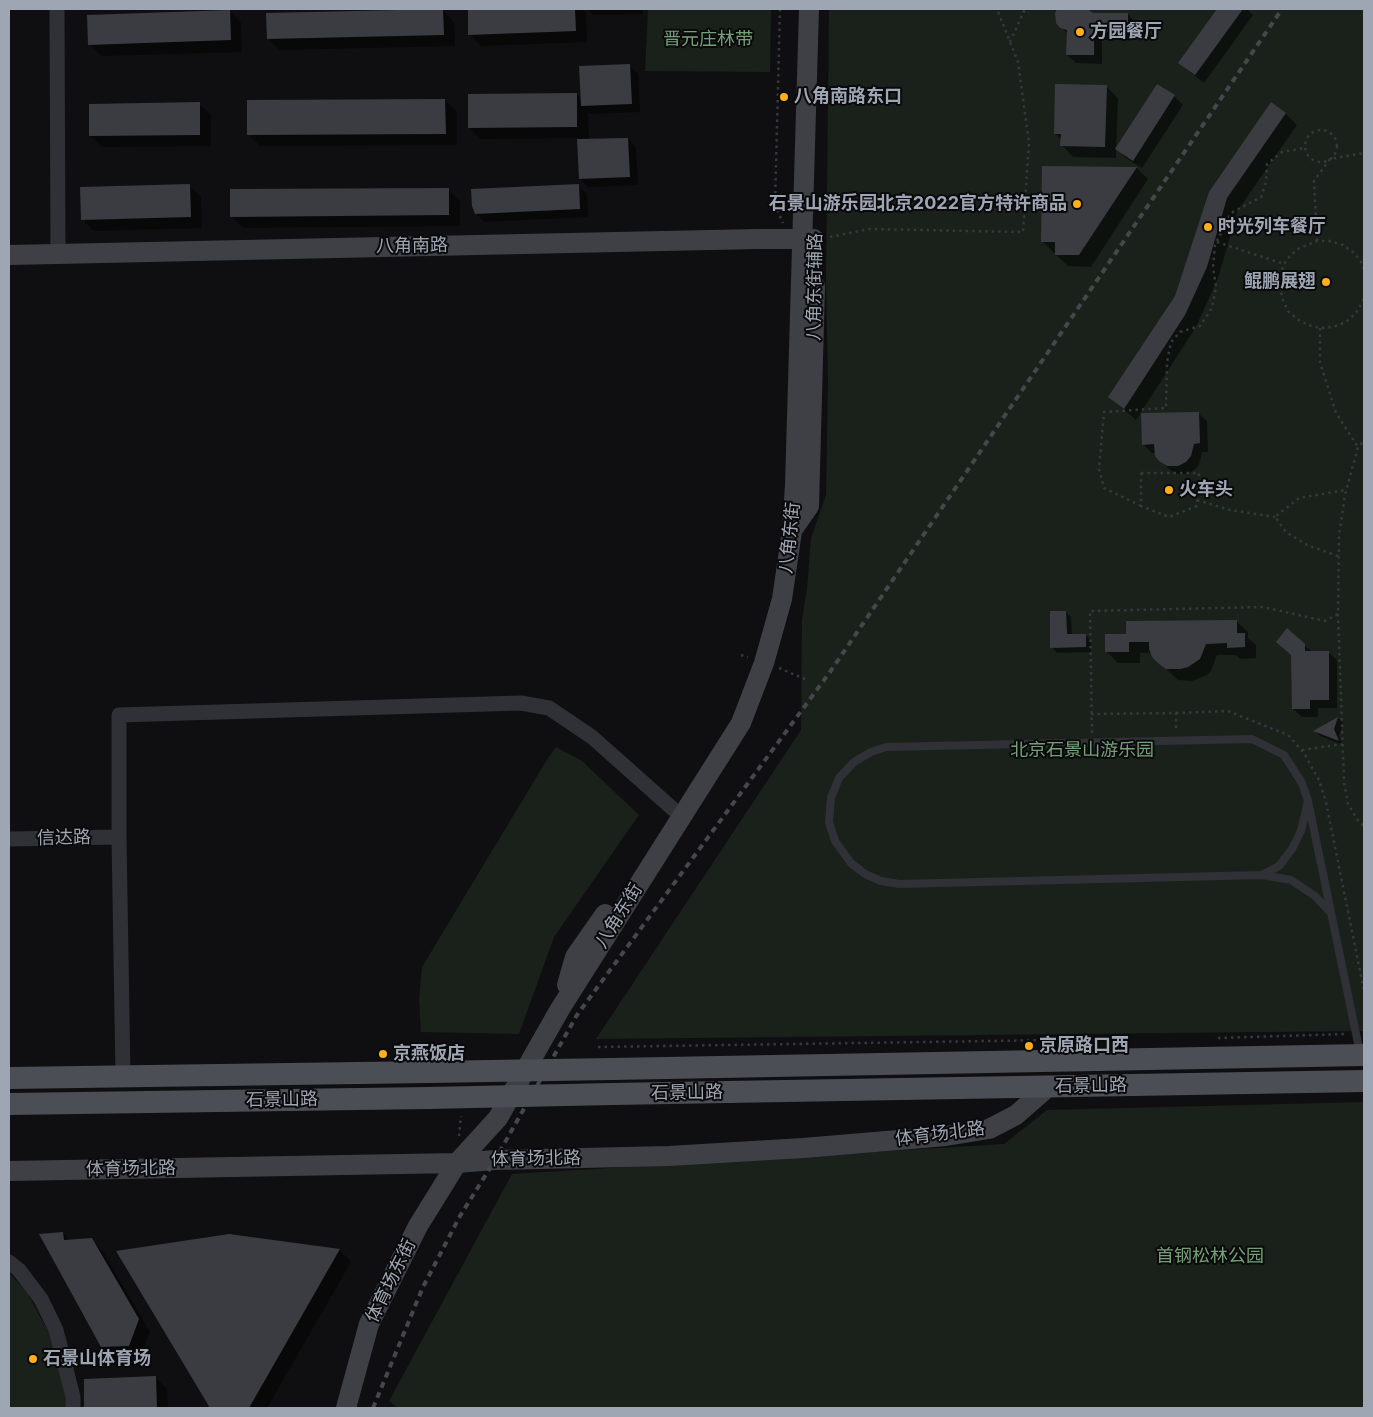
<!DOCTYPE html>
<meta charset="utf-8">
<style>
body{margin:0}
#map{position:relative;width:1373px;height:1417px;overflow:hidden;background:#0f0f11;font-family:Inter,sans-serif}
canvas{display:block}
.frame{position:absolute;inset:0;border:10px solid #9fa6b3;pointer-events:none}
</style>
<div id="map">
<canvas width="1373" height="1417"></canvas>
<div class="frame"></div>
</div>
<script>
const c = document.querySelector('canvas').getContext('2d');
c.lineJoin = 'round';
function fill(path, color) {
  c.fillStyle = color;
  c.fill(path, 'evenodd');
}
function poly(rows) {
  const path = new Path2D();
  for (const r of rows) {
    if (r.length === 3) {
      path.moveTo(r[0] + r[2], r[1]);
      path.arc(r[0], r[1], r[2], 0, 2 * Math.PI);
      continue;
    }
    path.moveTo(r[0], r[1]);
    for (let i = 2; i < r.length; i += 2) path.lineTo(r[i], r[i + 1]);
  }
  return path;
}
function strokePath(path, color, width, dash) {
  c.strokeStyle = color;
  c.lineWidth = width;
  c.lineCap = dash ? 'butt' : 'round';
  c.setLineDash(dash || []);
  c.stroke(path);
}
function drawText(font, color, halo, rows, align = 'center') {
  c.font = font + ' Inter,"Noto Sans SC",sans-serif';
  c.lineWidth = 4;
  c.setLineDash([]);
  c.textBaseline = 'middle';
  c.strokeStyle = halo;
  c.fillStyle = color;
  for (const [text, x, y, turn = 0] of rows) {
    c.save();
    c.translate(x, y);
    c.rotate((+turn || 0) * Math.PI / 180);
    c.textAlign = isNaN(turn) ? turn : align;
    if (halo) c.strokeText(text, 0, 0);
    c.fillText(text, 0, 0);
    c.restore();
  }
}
const green = poly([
 [648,9,771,9,770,72,645,71],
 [829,9,1364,9,1364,1031,596,1039,801,730,802,620,807,589,811,538,826,495,828,381,826,280],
 [556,747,582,761,639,815,554,937,519,1034,421,1032,419,1000,422,967,548,758],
 [1364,1102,1364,1408,398,1408,389,1401,512,1174,1004,1144,1047,1110],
 [9,1273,26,1291,49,1333,65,1385,66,1408,9,1408]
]);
const shadow = poly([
 [469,9,582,9,586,13,587,42,481,46,470,34],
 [587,9,643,9,643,14,594,15],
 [1059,9,1085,9,1093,14,1128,14,1136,23,1136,40,1102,40,1102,64,1076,63,1067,55,1068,34,1061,27,1056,13],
 [1219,9,1247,9,1253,15,1204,83,1179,63],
 [443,10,454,22,455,46,279,50,268,38],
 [230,12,241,23,242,52,101,56,90,44],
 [630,66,638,74,640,112,591,114,588,112,589,140,628,139,636,147,638,185,588,187,580,179,578,138,481,139,469,127,577,94,582,100],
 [1106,86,1118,98,1116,158,1073,157,1062,145,1062,140,1055,134],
 [1174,96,1183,105,1142,168,1126,158,1117,149],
 [445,100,457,112,457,145,260,146,248,134],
 [199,104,211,115,211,146,102,147,90,136],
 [1271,104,1286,114,1297,125,1238,210,1218,278,1196,327,1136,420,1109,397,1176,296],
 [1043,167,1137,168,1148,179,1091,267,1068,266,1056,255,1056,253,1054,253,1042,241],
 [189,186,201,197,202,228,94,231,82,219],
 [578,186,587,194,588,217,484,222,476,213],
 [448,189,460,201,460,226,243,228,232,216],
 [1198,413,1207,421,1208,452,1202,452,1199,465,1194,470,1187,474,1177,474,1169,469,1160,460,1156,453,1152,453,1143,444],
 [1066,612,1071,617,1072,635,1086,635,1091,641,1091,652,1057,653,1052,647],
 [1236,621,1248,632,1248,638,1256,645,1256,658,1240,659,1236,655,1217,655,1211,671,1207,675,1192,681,1178,680,1165,668,1152,653,1140,653,1140,663,1118,663,1107,652,1127,635],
 [1304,645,1312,652,1328,652,1337,660,1337,708,1318,708,1318,717,1302,717,1293,709],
 [1338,718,1343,723,1339,736,1343,745,1320,736,1315,731],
 [63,1233,71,1241,92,1240,103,1252,150,1332,140,1357,114,1358,102,1346,41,1235],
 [229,1235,340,1250,351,1262,267,1408,212,1408,118,1252],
 [155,1377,167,1389,168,1408,86,1408,85,1380]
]);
const building = poly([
 [443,9,444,35,267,39,266,13],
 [468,9,575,9,576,31,468,35],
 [1057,9,1087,9,1093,13,1128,13,1128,32,1094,32,1094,55,1066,55,1067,30,1060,28,1056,23,1055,13],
 [1217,9,1243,9,1195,75,1178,63],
 [230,10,231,40,88,45,87,15],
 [630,64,632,104,581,106,579,66],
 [1055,84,1107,85,1105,147,1060,146,1061,134,1054,134],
 [1157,84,1175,95,1133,161,1115,149],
 [577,93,577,127,468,128,468,94],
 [445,99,446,134,247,135,247,100],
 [200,102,200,135,89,136,89,104],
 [1271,102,1286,113,1227,198,1207,267,1185,315,1124,409,1108,397,1175,296,1209,192],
 [628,138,630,177,579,179,577,139],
 [1042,166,1137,167,1079,255,1055,255,1055,242,1041,242],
 [190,184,191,217,81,220,80,187],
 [579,184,580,209,475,214,472,206,471,189],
 [449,188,449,215,230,217,230,189],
 [1199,412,1200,443,1194,444,1191,456,1186,462,1178,466,1167,466,1159,461,1155,456,1154,444,1142,445,1141,413],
 [1050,611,1066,611,1067,634,1086,634,1086,647,1050,648],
 [1237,620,1237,633,1245,633,1245,647,1227,648,1227,643,1206,644,1200,659,1188,667,1180,669,1166,669,1159,664,1152,657,1149,649,1149,642,1129,642,1129,652,1105,652,1105,634,1126,634,1126,621],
 [1287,628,1305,644,1305,651,1329,651,1329,700,1310,700,1310,709,1292,709,1291,655,1276,642],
 [1338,717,1334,729,1339,741,1313,731],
 [63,1232,64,1240,92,1238,139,1319,129,1346,101,1347,39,1234],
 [229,1234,340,1249,249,1408,210,1408,116,1251],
 [156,1376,157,1408,84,1408,84,1379]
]);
const path = poly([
 [780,9,775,205,783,223],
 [1010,42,1025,9],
 [1321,146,16],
 [830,237,869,229,1023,232,1029,143,1018,62,997,9],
 [1317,241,1314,181,1330,159,1364,153],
 [1217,242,1284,264],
 [1364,269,1362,263,1354,253,1343,245,1330,241,1317,241,1298,249,1290,256,1284,264,1280,276,1280,288,1283,300,1288,311,1297,319,1308,325,1320,328,1333,327,1346,322,1356,313,1364,299],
 [1320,328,1320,362,1336,413,1358,447],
 [1141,473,1199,473,1197,506,1169,517,1141,506,1141,473],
 [1197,500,1230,510,1275,517],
 [1141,506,1104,488,1099,469,1104,412,1166,408,1167,362,1171,342,1180,332,1200,326,1212,308,1216,287,1213,267,1215,245,1231,213,1261,197,1266,182,1267,164,1282,152,1304,148],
 [1338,556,1307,545,1286,532,1275,517,1299,498,1346,490],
 [1338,614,1344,782,1348,804,1359,822,1364,826],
 [741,655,748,657],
 [779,668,807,680],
 [1176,713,1228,711,1288,735,1304,753,1319,780,1326,802,1364,991],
 [1091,714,1176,713,1176,731],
 [1092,733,1090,611,1263,607,1325,621,1338,614,1339,536,1345,495,1358,447,1364,441],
 [1302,750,1342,744],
 [1218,1038,1345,1034],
 [598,1047,1120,1039],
 [459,1136,461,1116]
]);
const lane = poly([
 [1308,801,1301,831,1292,849,1279,866,1262,875,899,884,881,881,865,874,851,863,835,841,829,822,831,798,839,778,854,762,871,752,886,747,1252,739,1284,755,1302,783,1308,801,1360,1053],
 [1262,875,1291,880,1315,896,1330,912]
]);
const street = poly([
 [57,9,58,254],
 [9,839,119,837],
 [123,1076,119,837,119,715,521,703,549,708,592,737,673,809],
 [9,1262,19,1270,41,1299,56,1330,73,1397,73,1408]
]);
const secondary = poly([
 [9,255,757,239,814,239],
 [793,529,809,506,815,286],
 [567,985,575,957,605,914],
 [9,1171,457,1163,495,1160,669,1156,803,1148,946,1136,989,1129,1016,1115,1048,1087],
 [346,1408,369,1324,418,1226,457,1163,498,1118,560,1009,741,723,764,663,782,599,792,531,795,485,809,9]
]);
const primary = poly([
 [612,1069,1364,1055],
 [9,1078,429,1072],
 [612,1094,1364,1081],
 [9,1104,428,1098]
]);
const rail = poly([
 [373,1408,423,1287,460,1216,495,1160,577,1015,830,672,1282,9]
]);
const primaryBridge = poly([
 [429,1072,612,1069],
 [428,1098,612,1094]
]);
const markers = [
 [1080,32,5,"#feaf1b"],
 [784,97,5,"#feaf1b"],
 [1077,204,5,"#feaf1b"],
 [1208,227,5,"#feaf1b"],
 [1326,282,5,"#feaf1b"],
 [1169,490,5,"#feaf1b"],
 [1029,1046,5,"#feaf1b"],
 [383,1054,5,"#feaf1b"],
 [33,1359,5,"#feaf1b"]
];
const poiNames = [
 ["方园餐厅",1090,32],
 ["八角南路东口",794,97],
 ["石景山游乐园北京2022官方特许商品",1067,204,"right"],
 ["时光列车餐厅",1218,227],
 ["鲲鹏展翅",1316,282,"right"],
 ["火车头",1179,490],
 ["京原路口西",1039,1046],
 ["京燕饭店",393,1054],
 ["石景山体育场",43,1359]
];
const parkNames = [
 ["晋元庄林带",708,40],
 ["北京石景山游乐园",1082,751],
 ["首钢松林公园",1210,1257]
];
const streetNames = [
 ["八角南路",412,246,-1],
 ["八角东街辅路",815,287,-89],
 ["八角东街",790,538,-84],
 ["信达路",64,838,-1],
 ["八角东街",619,916,-58],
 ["石景山路",1091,1086,-1],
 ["石景山路",687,1093,-1],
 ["石景山路",282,1100,-1],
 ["体育场北路",940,1134,-7],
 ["体育场北路",536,1159,-1],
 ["体育场北路",131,1169,-1],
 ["体育场东街",391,1281,-64]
];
fill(green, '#1a211a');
fill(shadow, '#0007');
fill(building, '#3b3c41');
strokePath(path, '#36383d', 2.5, [2.5, 4]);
strokePath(lane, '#303136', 8);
strokePath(street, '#303136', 15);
strokePath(secondary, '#3e4046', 20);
strokePath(primary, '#4c4e55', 22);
strokePath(rail, '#45474d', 4, [6, 5]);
strokePath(primaryBridge, '#4c4e55', 22);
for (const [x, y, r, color] of markers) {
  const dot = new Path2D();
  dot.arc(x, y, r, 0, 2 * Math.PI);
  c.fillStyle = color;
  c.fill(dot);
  strokePath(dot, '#0a0a0c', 2);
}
drawText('bold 18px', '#9fa6b3', '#0a0a0c', poiNames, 'left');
drawText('18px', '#75a077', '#0a0a0c', parkNames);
drawText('18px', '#9fa6b3', '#0a0a0c', streetNames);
</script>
